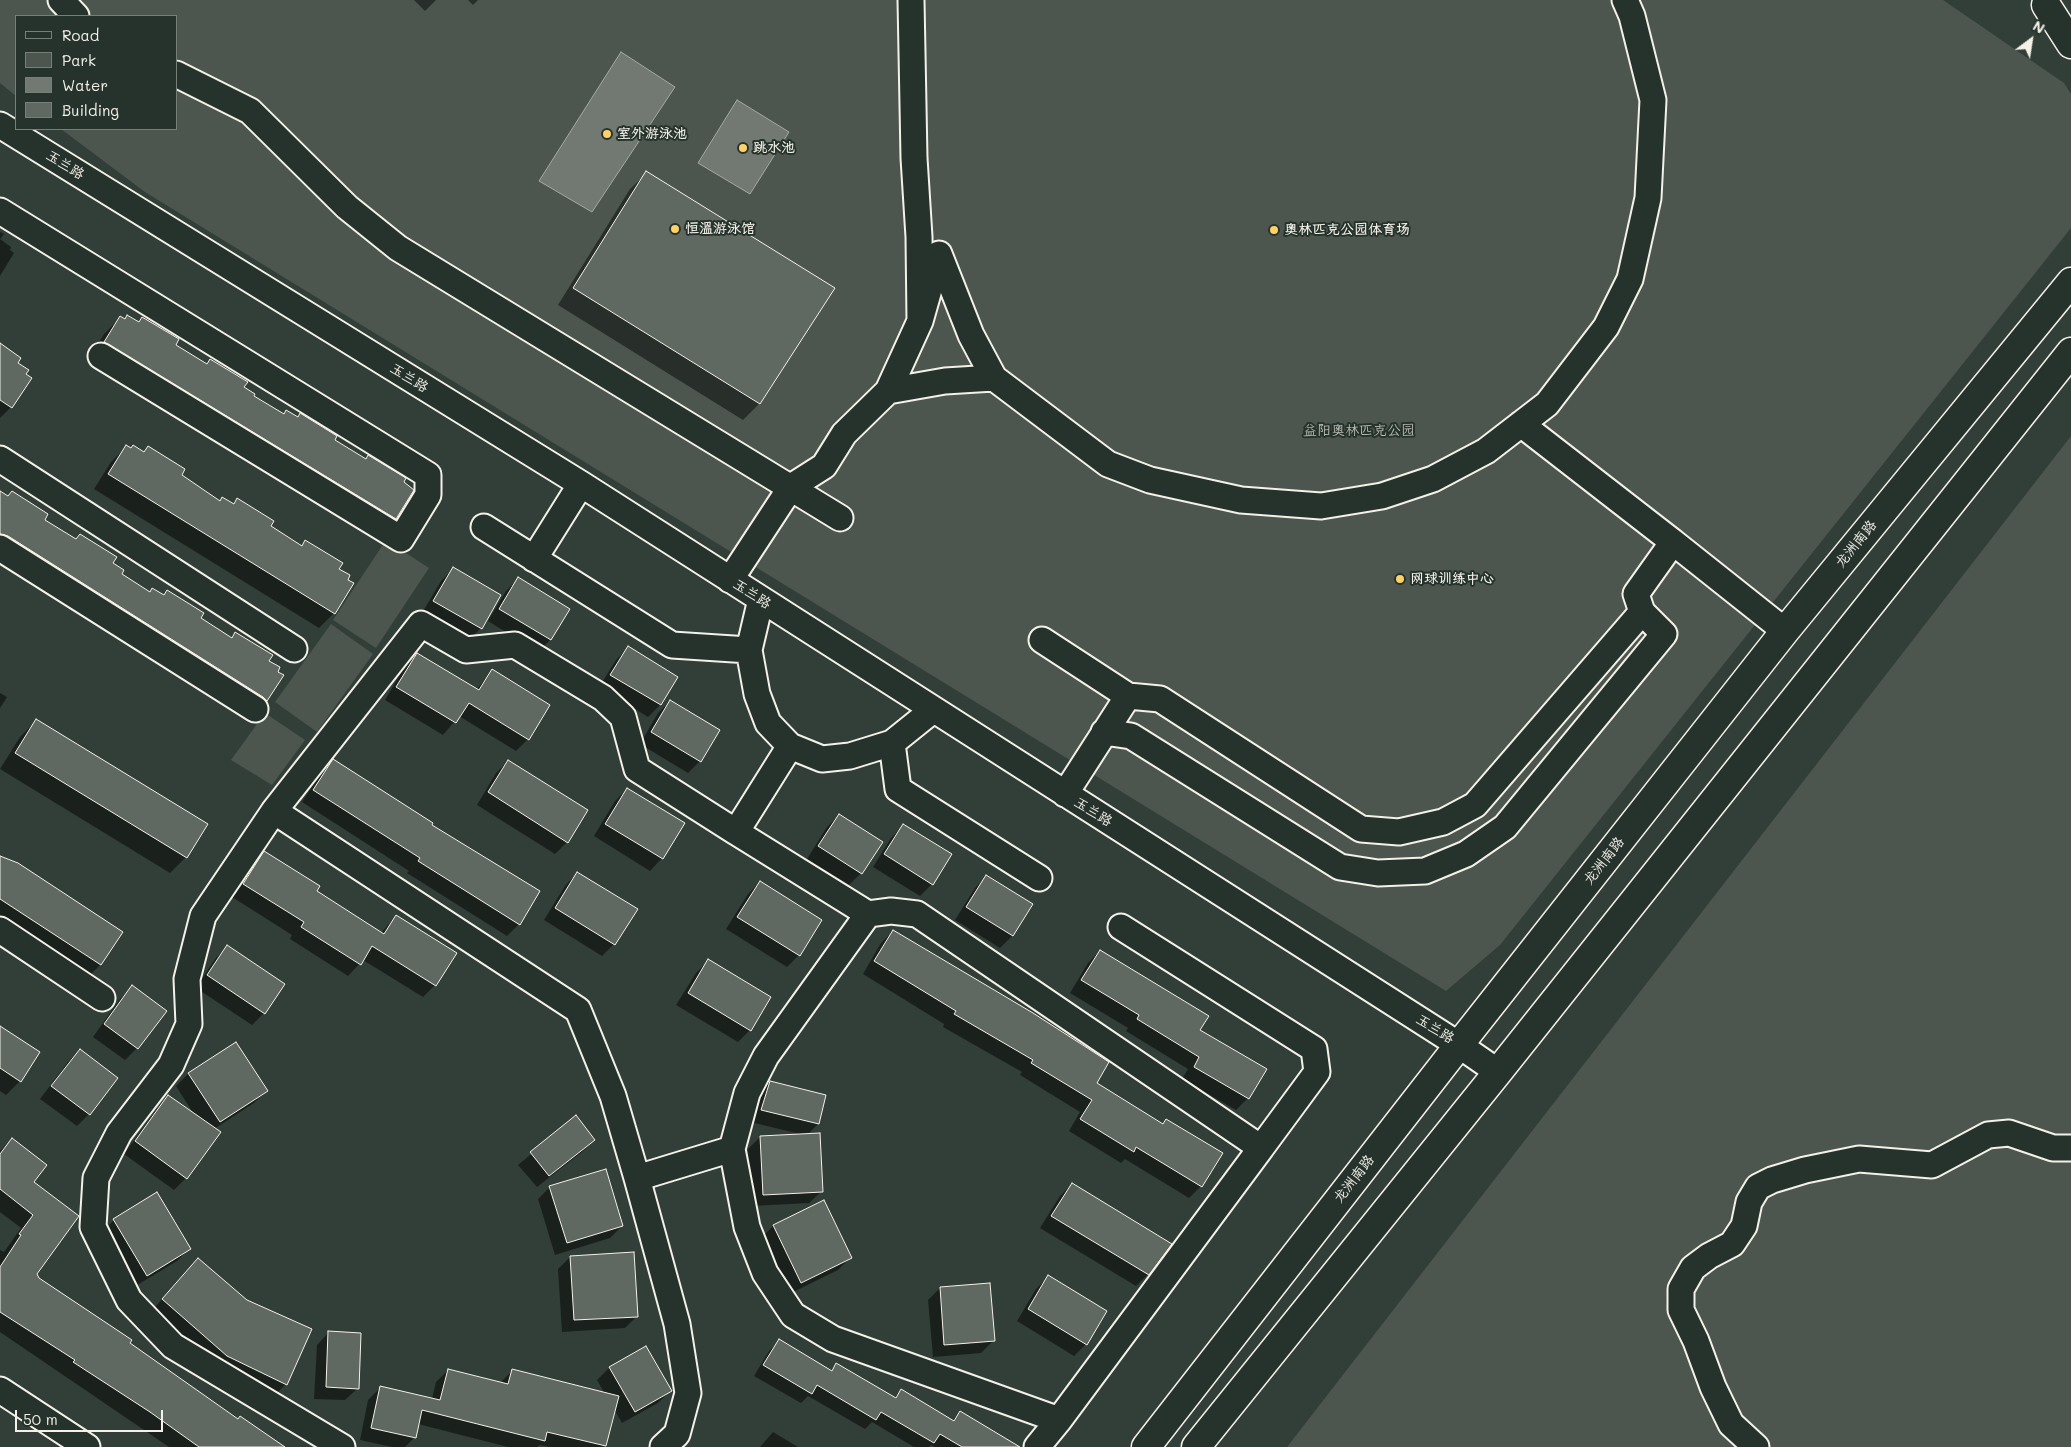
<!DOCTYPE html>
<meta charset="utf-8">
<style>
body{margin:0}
#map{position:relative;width:2071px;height:1447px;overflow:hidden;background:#323e38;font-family:Mali,sans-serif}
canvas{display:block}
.legend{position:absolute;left:15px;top:15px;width:162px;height:115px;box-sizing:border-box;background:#26332d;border:1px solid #787f78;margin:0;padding:6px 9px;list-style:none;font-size:15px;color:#f4f1e8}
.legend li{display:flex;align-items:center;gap:10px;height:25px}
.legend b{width:25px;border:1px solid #787f78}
.north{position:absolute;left:2006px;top:15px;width:50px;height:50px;-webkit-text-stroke:4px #26332d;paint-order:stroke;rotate:31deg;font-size:14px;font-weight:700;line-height:20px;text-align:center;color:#f4f1e8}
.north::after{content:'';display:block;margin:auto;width:18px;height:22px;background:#f4f1e8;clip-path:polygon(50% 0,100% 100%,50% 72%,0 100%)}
.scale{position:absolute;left:15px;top:1410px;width:148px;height:22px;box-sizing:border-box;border:2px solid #f4f1e8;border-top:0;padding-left:6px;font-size:15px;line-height:18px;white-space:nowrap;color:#f4f1e8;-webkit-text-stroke:4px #26332d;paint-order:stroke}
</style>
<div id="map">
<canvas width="2071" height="1447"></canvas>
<ul class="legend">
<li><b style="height:6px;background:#26332d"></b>Road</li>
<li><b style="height:14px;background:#4c564f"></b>Park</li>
<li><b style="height:14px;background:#727972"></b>Water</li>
<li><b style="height:14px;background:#5f6861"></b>Building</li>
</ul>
<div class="north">N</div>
<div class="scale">50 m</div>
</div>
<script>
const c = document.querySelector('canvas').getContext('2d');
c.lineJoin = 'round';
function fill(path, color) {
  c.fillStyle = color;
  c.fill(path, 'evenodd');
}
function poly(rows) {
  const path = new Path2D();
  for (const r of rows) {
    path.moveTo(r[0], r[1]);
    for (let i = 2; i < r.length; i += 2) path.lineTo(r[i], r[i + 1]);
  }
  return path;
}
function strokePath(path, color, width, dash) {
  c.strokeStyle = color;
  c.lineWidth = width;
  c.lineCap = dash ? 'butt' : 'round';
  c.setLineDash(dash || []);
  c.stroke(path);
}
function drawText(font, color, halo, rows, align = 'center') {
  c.font = font + ' Mali,"LXGW WenKai TC",sans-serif';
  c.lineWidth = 4;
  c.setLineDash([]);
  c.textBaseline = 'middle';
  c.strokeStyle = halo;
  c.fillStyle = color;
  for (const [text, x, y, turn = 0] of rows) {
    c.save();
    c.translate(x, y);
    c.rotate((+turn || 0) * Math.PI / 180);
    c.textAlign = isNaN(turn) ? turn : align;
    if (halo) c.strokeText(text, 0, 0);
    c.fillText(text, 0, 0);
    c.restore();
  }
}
const green = poly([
 [0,0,1943,0,2064,83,2071,94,2071,228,1500,945,1446,991,145,192,61,129,176,129,176,16,16,16,16,96,0,83],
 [2071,436,2071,1447,1287,1447],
 [386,540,429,568,376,648,333,620],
 [331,624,373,654,317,732,275,702],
 [265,713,305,740,272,785,231,760]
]);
const water = poly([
 [621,52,675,87,592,212,539,181,621,52],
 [737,100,789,132,750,194,698,163,737,100]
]);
const shadow = poly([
 [414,0,436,0,425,11],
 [468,0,478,0,473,5],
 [647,173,833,288,759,404,743,420,558,305,630,189],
 [0,232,4,234,0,239,11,247,10,250,14,253,0,276],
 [127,317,137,323,142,318,174,345,206,365,210,360,252,396,283,415,287,411,297,418,300,415,333,440,395,518,379,535,89,359,104,334,120,318,124,320],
 [0,345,16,363,11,407,0,418],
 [126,447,180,476,219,502,223,498,233,504,237,500,269,527,301,547,305,542,338,569,334,613,319,628,94,489,111,462],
 [0,492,112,563,120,574,149,593,163,596,167,592,199,618,231,638,235,634,282,675,266,701,250,717,0,557],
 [453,569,500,596,481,628,469,640,422,613,441,581],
 [518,579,550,640,538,652,488,621,506,591],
 [628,648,676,677,660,705,648,717,599,687,616,660],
 [417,654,476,690,492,671,528,739,516,751,459,716,443,735,385,700,405,666],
 [0,693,7,697,0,708],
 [670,701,700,761,688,773,640,744,658,713],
 [36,721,186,857,170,873,0,769,20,737],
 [333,761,430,825,519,924,507,936,407,873,409,871,302,802,321,773],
 [508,761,567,842,555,854,477,805,496,773],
 [627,789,683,823,662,858,650,871,594,836,615,801],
 [839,815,861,873,849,885,807,859,827,827],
 [903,826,932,884,920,896,873,867,891,838],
 [264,853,315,891,381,933,396,916,435,985,423,997,363,960,348,976,290,939,292,935,232,897,252,865],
 [0,857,121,932,100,965,88,977,0,919],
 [577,873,614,944,602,956,544,920,565,886],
 [987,876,1012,936,1000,948,955,920,975,888],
 [760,882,799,955,787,967,726,929,748,894],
 [893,931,1095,1084,1162,1125,1167,1120,1201,1186,1189,1198,1125,1159,1121,1163,1069,1131,1080,1112,1020,1075,1022,1072,943,1027,944,1024,863,974,881,943],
 [227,947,264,1013,252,1025,196,988,215,959],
 [1100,951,1198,1031,1248,1098,1236,1110,1182,1079,1188,1069,1126,1031,1128,1028,1070,993,1088,963],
 [708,961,750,1030,738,1042,676,1005,696,973],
 [132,987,137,1048,125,1060,93,1037,120,999],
 [0,1028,20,1081,6,1095,0,1091],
 [235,1044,266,1091,254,1103,214,1129,186,1178,174,1190,124,1154,157,1109,169,1097,195,1116,176,1086,188,1074],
 [80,1050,117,1078,89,1114,77,1126,40,1099,68,1062],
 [770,1082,825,1096,818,1124,807,1135,822,1191,809,1203,751,1206,748,1149,760,1137,800,1134,750,1122,758,1094],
 [576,1117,594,1140,582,1152,537,1187,518,1165],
 [12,1139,32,1182,78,1217,35,1274,38,1278,237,1420,284,1447,169,1447,0,1332,0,1250,4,1252,21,1228,0,1212,0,1151],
 [1072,1184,1148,1274,1136,1286,1040,1228,1060,1196],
 [550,1187,622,1226,610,1238,555,1255,538,1199],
 [823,1202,850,1258,838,1270,789,1294,761,1238,773,1226],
 [114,1220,189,1249,177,1261,134,1287,102,1232],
 [570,1257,637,1316,625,1328,562,1332,558,1269],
 [187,1270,286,1384,275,1395,216,1367,152,1311],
 [1048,1277,1086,1344,1074,1356,1017,1321,1036,1289],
 [940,1288,993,1341,981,1353,933,1357,928,1300],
 [329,1332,358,1388,345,1400,314,1399,317,1345],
 [779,1341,830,1371,837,1365,894,1398,901,1391,952,1421,960,1413,1007,1447,935,1447,931,1445,929,1447,914,1447,872,1422,865,1429,808,1396,801,1403,754,1376,769,1351],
 [609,1368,670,1391,658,1403,622,1423,614,1409,603,1447,550,1447,540,1445,537,1447,508,1447,418,1424,415,1437,405,1447,392,1447,360,1440,368,1400,380,1388,432,1399,436,1382,448,1370,500,1383,512,1371,605,1394,597,1380],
 [773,1432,798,1447,760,1447]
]);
const building = poly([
 [646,171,835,288,760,404,573,288,646,171],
 [127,315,139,322,142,317,179,339,176,345,207,364,210,359,248,382,244,387,255,394,254,396,284,414,286,410,298,417,300,413,337,436,335,440,366,459,368,455,406,478,404,482,414,490,396,519,104,342,120,316,125,319,127,315],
 [0,343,21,358,18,363,29,370,26,374,32,378,12,408,0,400,0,343],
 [126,445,131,448,133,445,144,452,148,446,185,469,182,475,220,501,222,497,234,504,237,498,274,521,271,526,302,546,305,540,343,563,339,569,350,575,348,580,354,583,335,614,108,474,126,445],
 [0,491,8,496,12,491,48,514,45,520,76,539,80,534,117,557,113,563,124,570,122,574,150,592,152,588,164,595,167,590,204,613,201,618,232,638,235,632,273,655,269,661,280,667,278,672,284,675,267,701,263,697,8,536,0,534,0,491],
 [453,567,501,595,482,629,433,601,453,567],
 [518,577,570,609,551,640,499,609,518,577],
 [628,646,678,677,661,705,610,675,628,646],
 [417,653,479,690,492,669,550,705,529,740,469,703,456,723,396,687,417,653],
 [670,700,720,730,701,762,651,732,670,700],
 [36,719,208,824,187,858,15,753,36,719],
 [333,759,433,823,432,825,540,891,520,925,418,861,420,858,313,790,333,759],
 [508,760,588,810,568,843,488,792,508,760],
 [627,788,685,823,663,859,605,824,627,788],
 [839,814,883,842,862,874,818,846,839,814],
 [903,824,952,854,933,885,884,854,903,824],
 [264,851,320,886,317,891,384,934,396,915,457,953,436,986,372,946,361,965,301,927,304,922,243,884,264,851],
 [0,856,18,863,123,932,101,965,0,899,0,856],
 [577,872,638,909,615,945,555,908,577,872],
 [986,875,1033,904,1013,936,966,907,986,875],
 [760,881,822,920,800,956,737,917,760,881],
 [893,930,1033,1013,1109,1062,1097,1083,1163,1124,1166,1119,1223,1153,1202,1187,1136,1147,1134,1152,1080,1119,1092,1100,1031,1063,1033,1060,954,1014,956,1011,874,961,893,930],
 [227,945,285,984,265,1014,207,975,227,945],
 [1100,950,1209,1016,1200,1030,1267,1069,1249,1099,1194,1067,1199,1057,1137,1019,1139,1015,1081,980,1100,950],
 [708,959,771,997,751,1031,688,993,708,959],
 [132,985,167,1011,138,1049,104,1024,132,985],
 [0,1026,40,1052,21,1082,0,1068,0,1026],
 [236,1042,268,1091,220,1122,188,1073,236,1042],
 [80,1049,118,1078,90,1115,51,1086,80,1049],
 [770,1081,826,1095,819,1124,761,1110,770,1081],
 [168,1095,221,1132,187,1179,135,1141,168,1095],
 [576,1115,595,1140,549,1176,530,1152,576,1115],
 [820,1133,823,1192,763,1195,760,1136,820,1133],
 [12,1138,47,1165,34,1182,79,1216,37,1274,39,1278,132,1340,130,1343,238,1419,240,1416,285,1447,199,1447,150,1412,73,1362,75,1360,0,1312,0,1267,21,1235,19,1234,33,1215,0,1189,0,1154,12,1138],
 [606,1169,623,1226,567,1243,549,1186,606,1169],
 [1072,1183,1172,1244,1149,1275,1051,1216,1072,1183],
 [157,1192,191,1249,147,1276,113,1219,157,1192],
 [824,1200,852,1258,801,1283,773,1225,824,1200],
 [634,1252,638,1317,574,1320,570,1256,634,1252],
 [198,1258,247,1300,312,1329,287,1385,227,1356,162,1299,198,1258],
 [1048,1275,1107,1311,1087,1345,1028,1309,1048,1275],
 [990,1283,995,1341,944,1345,940,1287,990,1283],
 [328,1331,361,1333,359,1389,326,1387,328,1331],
 [779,1339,832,1371,836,1363,896,1398,901,1389,954,1421,960,1411,1020,1447,962,1447,940,1434,934,1443,881,1412,876,1420,817,1385,812,1394,763,1365,779,1339],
 [646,1346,672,1391,635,1412,609,1367,646,1346],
 [448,1369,508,1384,512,1369,619,1396,606,1446,547,1432,545,1441,422,1410,416,1438,371,1428,380,1386,440,1400,448,1369]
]);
const minor = poly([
 [61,0,76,16],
 [911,0,914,158,919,237,920,321],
 [176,74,250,111,347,207,398,248,840,518],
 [0,125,581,484,1459,1045,1498,1072],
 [0,211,428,475,428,495,401,539,101,356],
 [888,391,920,321,939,254,971,335,994,378],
 [1521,424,1673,542],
 [0,459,294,649],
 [484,527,672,645,749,650],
 [0,548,255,709],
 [534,559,581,484],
 [730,580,791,487,824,466,844,434,888,391,945,381,994,378,1108,464,1150,480,1241,500,1321,506,1382,496,1433,479,1486,451,1547,404,1606,327,1630,279,1648,198,1653,100,1632,16,1625,0],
 [761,599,749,650,757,694,768,723,790,746,822,759,850,756,892,743,933,710],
 [1042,640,1128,696,1160,699,1361,829,1399,832,1443,822,1475,805,1642,612,1636,594,1673,542,1785,631],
 [1104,732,1131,736,1340,867,1378,873,1425,871,1466,854,1505,827,1664,634,1642,612],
 [892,743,898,789,1039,878],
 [1065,794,1128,696],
 [274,811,203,916,187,979,189,1024,171,1065,119,1133,96,1178,93,1227,129,1300,173,1346,342,1447],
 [736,832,868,914,766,1056,747,1093,732,1149,637,1178,613,1096,578,1010,274,811,421,624,466,650,515,645,603,698,623,717,637,769,736,832,790,746],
 [868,914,891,911,917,914,1261,1148,1317,1072,1314,1049,1121,927],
 [0,930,102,998],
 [732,1149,747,1227,765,1273,793,1315,833,1339,1059,1420,1261,1148],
 [637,1178,677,1324,688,1393,677,1434,663,1447],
 [0,1390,87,1447],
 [1037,1447,1059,1420],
 [1756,1447,1731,1424,1713,1387,1696,1341,1681,1310,1681,1289,1693,1268,1709,1256,1732,1244,1744,1226,1749,1202,1758,1187,1772,1180,1805,1170,1859,1159,1932,1165,1988,1135,2009,1133,2053,1148,2071,1148]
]);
const major = poly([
 [2046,5,2071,44],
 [1146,1447,1459,1045,1785,631,2071,282],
 [1196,1447,1498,1072,2071,352]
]);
const markers = [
 [607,134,5,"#ffd166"],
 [743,148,5,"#ffd166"],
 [675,229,5,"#ffd166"],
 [1274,230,5,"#ffd166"],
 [1400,579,5,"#ffd166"]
];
const poiNames = [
 ["室外游泳池",617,134],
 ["跳水池",753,148],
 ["恒温游泳馆",685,229],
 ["奥林匹克公园体育场",1284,230],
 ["网球训练中心",1410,579]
];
const streetNames = [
 ["玉兰路",65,165,32],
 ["玉兰路",409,378,32],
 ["龙洲南路",1856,544,-51],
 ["玉兰路",752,594,33],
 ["玉兰路",1093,812,32],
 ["龙洲南路",1604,861,-52],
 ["玉兰路",1435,1029,32],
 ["龙洲南路",1354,1179,-52]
];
const parkNames = [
 ["益阳奥林匹克公园",1359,431]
];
fill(green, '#4c564f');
fill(water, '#727972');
strokePath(water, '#a6a9a1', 1);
fill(shadow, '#0007');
fill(building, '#5f6861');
strokePath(building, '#f4f1e8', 1);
strokePath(minor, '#f4f1e8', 29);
strokePath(major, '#f4f1e8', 31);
strokePath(minor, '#26332d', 25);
strokePath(major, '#26332d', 28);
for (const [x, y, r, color] of markers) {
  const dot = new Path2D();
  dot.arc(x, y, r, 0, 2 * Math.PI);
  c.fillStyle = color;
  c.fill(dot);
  strokePath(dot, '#26332d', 2);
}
drawText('bold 14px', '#f4f1e8', '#26332d', poiNames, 'left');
drawText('14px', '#f4f1e8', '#26332d', streetNames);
drawText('14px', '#b9bbb2', '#26332d', parkNames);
</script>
